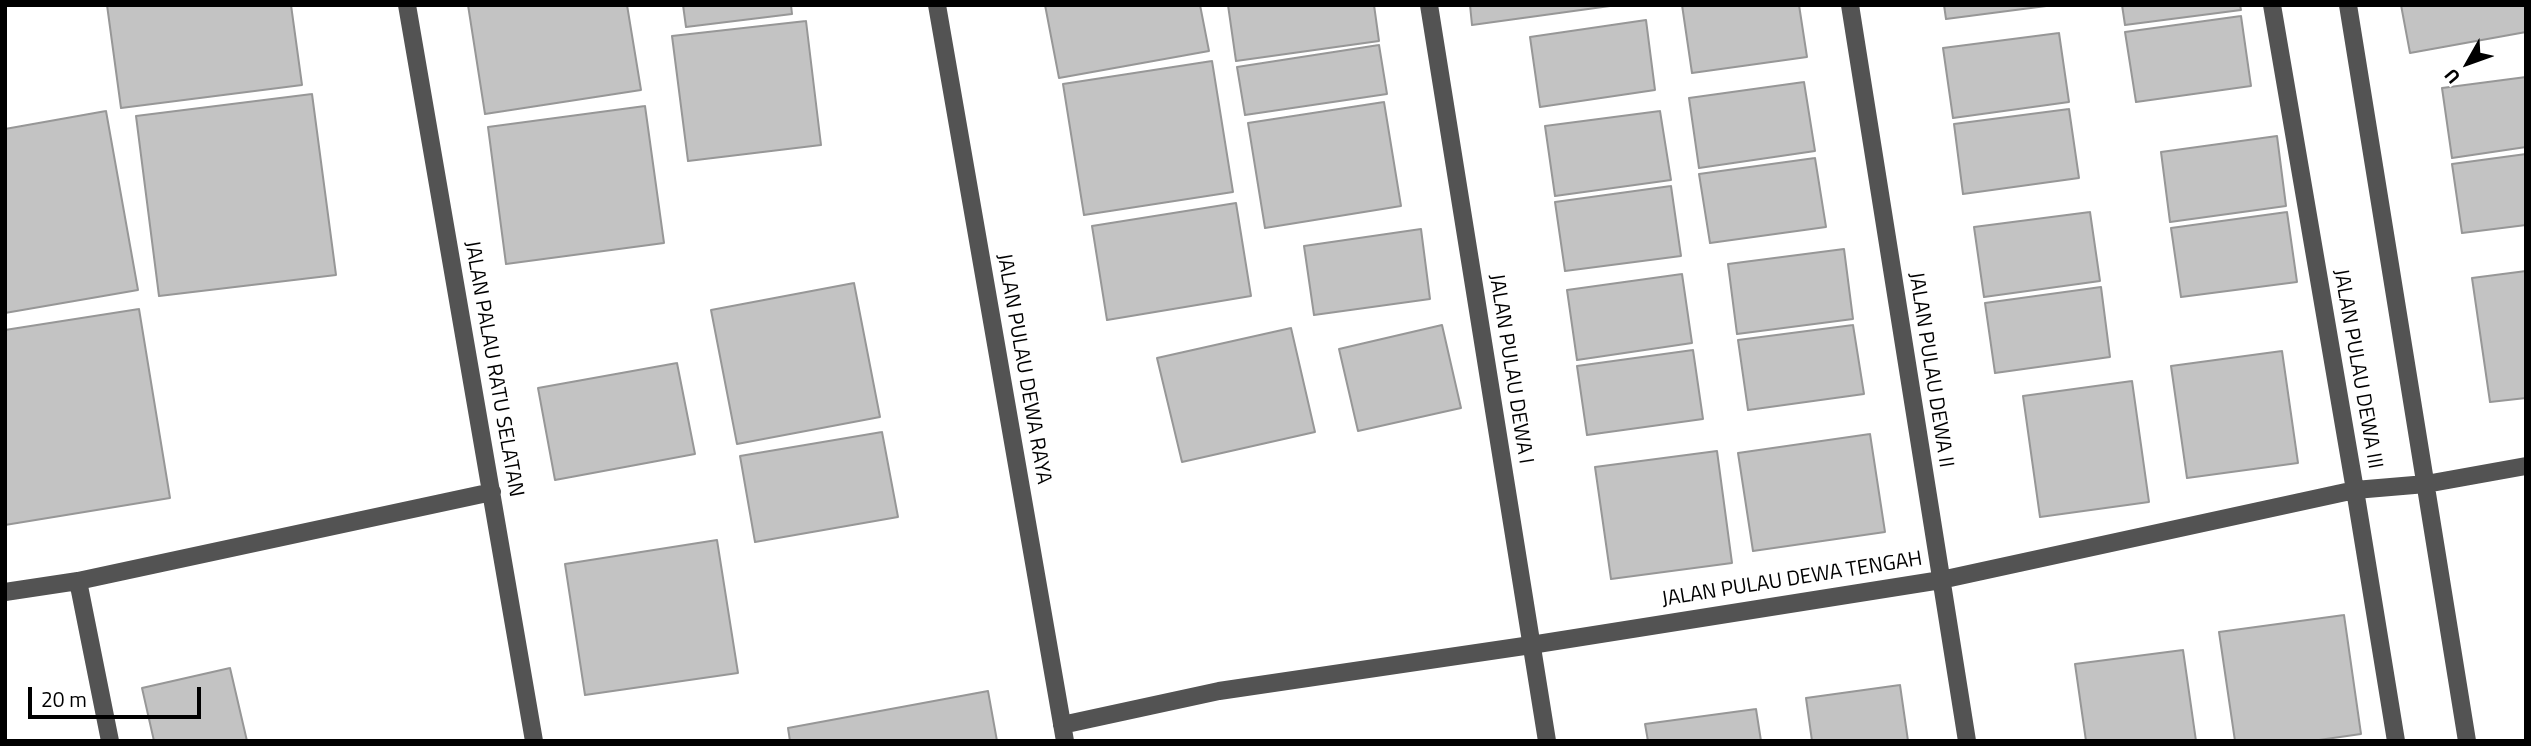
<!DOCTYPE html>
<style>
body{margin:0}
#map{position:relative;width:2531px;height:746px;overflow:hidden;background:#fff;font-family:"Titillium Web",sans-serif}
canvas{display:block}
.frame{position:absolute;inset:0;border:7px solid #000;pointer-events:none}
.north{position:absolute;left:2433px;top:28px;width:70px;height:70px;-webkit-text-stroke:5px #fff;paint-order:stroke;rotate:230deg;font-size:19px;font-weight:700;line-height:28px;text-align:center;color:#000}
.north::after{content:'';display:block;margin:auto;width:24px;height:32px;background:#000;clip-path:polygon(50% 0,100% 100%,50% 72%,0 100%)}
.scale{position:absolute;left:28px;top:687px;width:173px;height:32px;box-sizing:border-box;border:4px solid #000;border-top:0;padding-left:9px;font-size:21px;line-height:24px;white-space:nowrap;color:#000;-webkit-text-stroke:5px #fff;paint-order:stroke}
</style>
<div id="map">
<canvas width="2531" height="746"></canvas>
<div class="frame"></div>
<div class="north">U</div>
<div class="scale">20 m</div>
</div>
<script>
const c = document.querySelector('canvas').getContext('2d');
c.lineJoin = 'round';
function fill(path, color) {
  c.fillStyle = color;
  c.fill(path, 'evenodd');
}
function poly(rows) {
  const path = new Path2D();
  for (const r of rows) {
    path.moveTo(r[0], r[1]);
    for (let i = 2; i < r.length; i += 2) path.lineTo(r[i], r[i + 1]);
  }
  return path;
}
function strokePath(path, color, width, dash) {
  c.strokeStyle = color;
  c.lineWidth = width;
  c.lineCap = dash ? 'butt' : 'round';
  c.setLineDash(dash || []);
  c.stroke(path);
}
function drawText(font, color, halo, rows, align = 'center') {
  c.font = font + ' "Titillium Web",sans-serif';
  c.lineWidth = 6;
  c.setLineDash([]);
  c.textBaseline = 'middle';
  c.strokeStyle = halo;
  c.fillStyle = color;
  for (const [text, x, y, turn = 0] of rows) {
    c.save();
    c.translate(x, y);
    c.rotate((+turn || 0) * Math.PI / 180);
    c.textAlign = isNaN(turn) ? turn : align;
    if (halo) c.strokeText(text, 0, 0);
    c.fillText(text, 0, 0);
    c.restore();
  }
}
const building = poly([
 [107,5,291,5,302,85,121,108,107,5],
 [468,5,627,5,641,90,485,114,468,5],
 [683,5,791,5,792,14,686,27,683,5],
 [1045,5,1200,5,1209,51,1059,78,1045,5],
 [1228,5,1374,5,1379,41,1236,61,1228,5],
 [1470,5,1610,5,1610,6,1472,25,1470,5],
 [1682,5,1799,5,1807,57,1692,73,1682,5],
 [1944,5,2054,5,1946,19,1944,5],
 [2122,5,2240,5,2241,10,2125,25,2122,5],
 [2401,5,2526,5,2526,32,2410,53,2401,5],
 [2241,16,2251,86,2136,102,2125,32,2241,16],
 [1646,20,1655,90,1540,107,1530,37,1646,20],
 [806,21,821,145,688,161,672,36,806,21],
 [2059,33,2069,102,1953,118,1943,48,2059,33],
 [1379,45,1387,94,1245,115,1237,67,1379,45],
 [1212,61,1233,192,1084,215,1063,84,1212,61],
 [2526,77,2526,147,2452,158,2442,88,2526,77],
 [1804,82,1815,151,1699,168,1689,98,1804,82],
 [312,94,336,275,159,296,136,116,312,94],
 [1384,102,1401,206,1265,228,1248,123,1384,102],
 [645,106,664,243,506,264,488,127,645,106],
 [2069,109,2079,178,1963,194,1954,124,2069,109],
 [106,111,138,290,5,313,5,129,106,111],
 [1660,111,1671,180,1555,196,1545,126,1660,111],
 [2277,136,2286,206,2170,222,2161,152,2277,136],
 [2526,154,2526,225,2462,233,2452,164,2526,154],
 [1815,158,1826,227,1710,243,1699,174,1815,158],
 [1671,186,1681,256,1565,271,1555,202,1671,186],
 [1236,203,1251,296,1107,320,1092,226,1236,203],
 [2090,212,2100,281,1984,297,1974,227,2090,212],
 [2287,212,2297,282,2181,297,2171,228,2287,212],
 [1421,229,1430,299,1314,315,1304,246,1421,229],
 [1844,249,1853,319,1737,334,1728,264,1844,249],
 [2526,271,2526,398,2490,402,2472,278,2526,271],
 [1682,274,1692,343,1577,360,1567,290,1682,274],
 [854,283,880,417,737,444,711,310,854,283],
 [2101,287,2110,357,1995,373,1985,303,2101,287],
 [139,309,170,498,5,525,5,330,139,309],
 [1442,325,1461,408,1358,431,1339,349,1442,325],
 [1853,325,1864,394,1748,410,1738,340,1853,325],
 [1291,328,1315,432,1182,462,1157,358,1291,328],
 [1693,350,1703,419,1587,435,1577,366,1693,350],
 [2282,351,2298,463,2187,478,2171,366,2282,351],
 [677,363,695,454,555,480,538,388,677,363],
 [2132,381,2149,502,2040,517,2023,396,2132,381],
 [882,432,898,517,755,542,740,456,882,432],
 [1870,434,1885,532,1753,551,1738,453,1870,434],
 [1717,451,1732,563,1611,579,1595,467,1717,451],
 [717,540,738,673,585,695,565,564,717,540],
 [2344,615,2361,734,2312,741,2235,741,2219,632,2344,615],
 [2183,650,2196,741,2086,741,2075,664,2183,650],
 [230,668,247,741,154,741,142,688,230,668],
 [1900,685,1908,741,1812,741,1806,698,1900,685],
 [988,691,997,741,790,741,788,728,988,691],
 [1756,709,1761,741,1648,741,1645,724,1756,709]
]);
const minor = poly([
 [407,5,534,741],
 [937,5,1065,741],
 [1429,5,1547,741],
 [1850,5,1967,741],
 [2272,5,2355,490,2396,741],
 [2348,5,2467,741],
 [5,592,78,581],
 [1062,725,1219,691,1531,645,1941,580,2355,490,2426,484,2526,466],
 [110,741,78,581,492,492]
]);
const streetNames = [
 ["JALAN PALAU RATU SELATAN",493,369,80],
 ["JALAN PULAU DEWA RAYA",1023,369,80],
 ["JALAN PULAU DEWA I",1510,369,81],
 ["JALAN PULAU DEWA III",2357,369,80],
 ["JALAN PULAU DEWA II",1930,370,81],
 ["JALAN PULAU DEWA TENGAH",1792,580,-9]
];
fill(building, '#c3c3c3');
strokePath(building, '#979797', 2);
strokePath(minor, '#535353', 18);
drawText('21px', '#000', '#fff', streetNames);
</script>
